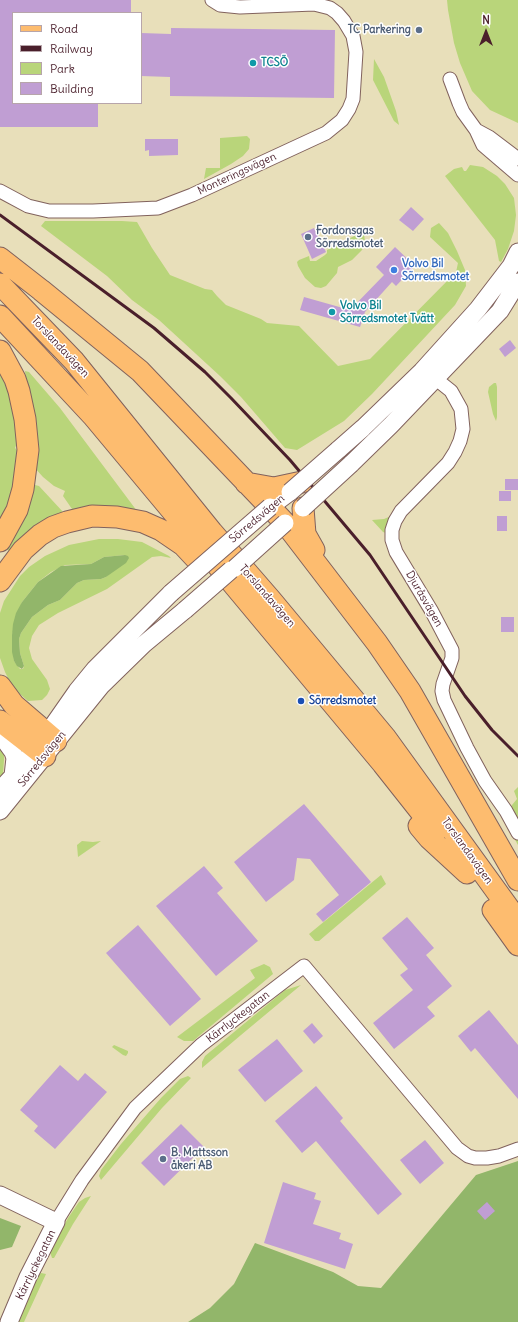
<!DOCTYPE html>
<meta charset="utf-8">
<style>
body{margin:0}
#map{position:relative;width:518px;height:1322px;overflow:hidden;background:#e8dfba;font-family:Delius,sans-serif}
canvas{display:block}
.legend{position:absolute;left:12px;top:12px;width:130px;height:92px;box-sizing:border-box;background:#fff;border:1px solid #b7a5aa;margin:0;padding:5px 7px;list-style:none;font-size:12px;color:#4a1f2b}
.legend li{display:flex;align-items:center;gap:8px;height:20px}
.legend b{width:20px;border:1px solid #b7a5aa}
.north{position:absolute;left:466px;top:12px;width:40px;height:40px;-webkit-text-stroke:3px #fff;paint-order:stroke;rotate:0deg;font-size:11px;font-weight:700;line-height:16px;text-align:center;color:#4a1f2b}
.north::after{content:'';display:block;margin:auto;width:14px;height:18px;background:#4a1f2b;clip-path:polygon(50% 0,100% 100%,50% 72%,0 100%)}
</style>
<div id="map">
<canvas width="518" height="1322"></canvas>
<ul class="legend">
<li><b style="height:5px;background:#fdbc6f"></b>Road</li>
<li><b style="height:5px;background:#4a1f2b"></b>Railway</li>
<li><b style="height:11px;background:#b9d57a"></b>Park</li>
<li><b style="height:11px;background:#c09ed3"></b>Building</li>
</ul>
<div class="north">N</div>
</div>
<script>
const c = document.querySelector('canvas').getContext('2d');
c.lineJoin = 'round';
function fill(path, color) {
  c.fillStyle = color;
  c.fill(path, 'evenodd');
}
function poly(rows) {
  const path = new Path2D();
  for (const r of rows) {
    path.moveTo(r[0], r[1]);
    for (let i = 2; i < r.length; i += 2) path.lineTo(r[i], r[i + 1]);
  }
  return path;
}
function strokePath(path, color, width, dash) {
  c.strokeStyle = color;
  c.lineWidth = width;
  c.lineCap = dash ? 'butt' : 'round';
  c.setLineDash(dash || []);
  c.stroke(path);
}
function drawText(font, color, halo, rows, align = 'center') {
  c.font = font + ' Delius,sans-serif';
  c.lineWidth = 3;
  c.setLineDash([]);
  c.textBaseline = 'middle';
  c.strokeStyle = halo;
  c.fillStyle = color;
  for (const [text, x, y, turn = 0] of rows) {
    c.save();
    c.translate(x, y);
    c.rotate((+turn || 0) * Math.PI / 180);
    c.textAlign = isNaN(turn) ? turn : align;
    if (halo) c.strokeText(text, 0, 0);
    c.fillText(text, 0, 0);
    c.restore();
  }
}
const green = poly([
 [447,0,518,0,518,123,490,110,472,91,460,63,454,43,448,10],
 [374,59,384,77,396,111,399,125,394,121,373,80],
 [247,136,250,139,249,149,243,156,231,164,204,179,206,168,220,168,220,138],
 [470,165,483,167,497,176,505,184,514,198,516,215,514,231,508,249,501,262,499,261,495,240,445,176,454,169,462,167,464,171,466,171],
 [45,221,122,221,137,222,152,248,170,275,205,289,212,290,217,296,226,305,261,319,267,323,299,326,338,366,370,359,456,272,458,263,430,237,431,228,439,223,448,233,457,251,465,270,466,286,455,305,372,394,344,421,297,450,285,448,241,397,220,376,159,320,132,300,107,276,41,226],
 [362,232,364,234,365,242,362,250,352,260,338,267,337,273,326,286,321,288,315,287,305,278,298,266,297,262,299,260,309,256,310,261,316,261,325,255,327,253,327,250],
 [0,365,14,403,17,443,15,448,21,454,17,484,0,525],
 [25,371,29,372,60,408,137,511,77,513,72,509,63,496,65,491,54,486,43,477,34,467],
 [494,383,496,383,497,387,497,417,496,421,493,414,488,392,489,387],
 [31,484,39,486,64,513,11,551,7,550,6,548],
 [391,516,386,533,383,532,372,520,384,519],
 [99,539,118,539,142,542,169,556,171,558,161,556,152,557,107,589,58,613,39,625,32,636,29,648,32,659,47,680,50,689,47,695,42,700,28,701,13,688,5,672,0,658,0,613,4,601,20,576,29,567,45,556,69,545],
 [125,555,106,577,101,579,84,580,77,583,60,600,48,605,32,617,21,633,19,639,20,653,24,666,23,669,20,669,14,661,12,635,22,602,38,582,51,572,65,565,91,564,104,557],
 [0,745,4,751,4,760,3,774,0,782],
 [518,787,518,845,502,817,517,799,514,791],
 [82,841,93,842,101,841,78,857,77,845],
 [381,875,386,884,319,941,315,941,309,934],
 [264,964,270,967,273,974,193,1041,184,1041,177,1037,255,978,250,970],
 [301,985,241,1035,202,1068,202,1062,205,1056,285,990],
 [114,1045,128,1051,128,1053,126,1056,123,1055,112,1047],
 [188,1076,191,1078,162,1108,101,1180,99,1176,101,1170,121,1144,161,1098,180,1079],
 [91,1196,73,1224,54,1258,52,1258,50,1252,68,1218,79,1202,85,1198],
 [41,1273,46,1274,24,1322,16,1322,36,1277]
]);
const forest = poly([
 [125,555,128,556,129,558,126,563,106,577,101,579,84,580,77,583,60,600,48,605,32,617,21,633,19,639,20,653,24,666,22,669,17,666,14,661,12,652,12,635,13,624,16,613,22,602,38,582,61,566,91,564,104,557],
 [518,1161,518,1322,188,1322,210,1308,234,1284,255,1243,333,1272,358,1286,381,1288,476,1175],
 [0,1218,21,1226,12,1247,0,1250]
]);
const building = poly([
 [0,0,131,0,131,13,13,13,13,103,98,103,98,127,0,127],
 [171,28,335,30,334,98,170,96,170,77,141,76,141,33,171,34],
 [145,139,178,139,178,155,149,156,149,150,145,151],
 [411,207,424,219,413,231,399,220],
 [314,228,326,252,312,259,301,234],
 [395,247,415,266,396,286,392,282,365,312,360,327,300,310,304,297,350,310,384,275,376,267],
 [510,340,516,348,505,357,499,349],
 [505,479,518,479,518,490,505,490],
 [499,491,511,491,511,501,499,501],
 [497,516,507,516,507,531,497,531],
 [501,617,514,617,514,632,501,632],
 [304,804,371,882,323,922,316,914,339,895,310,859,297,858,294,880,266,902,234,862],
 [204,866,223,888,217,893,258,941,216,976,156,906],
 [407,917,434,948,426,955,452,986,427,1007,435,1016,394,1049,373,1023,413,990,400,975,408,969,382,938],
 [138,925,201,999,170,1026,106,953],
 [489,1010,518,1045,518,1099,475,1048,471,1052,458,1036],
 [312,1023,323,1036,314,1044,303,1031],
 [277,1039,303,1071,265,1102,238,1070],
 [60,1065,78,1081,85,1073,107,1092,55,1149,34,1131,38,1126,20,1110],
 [316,1086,343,1118,340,1121,402,1194,378,1215,316,1141,302,1153,275,1121],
 [181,1124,204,1147,164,1186,141,1163],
 [425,1140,444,1163,420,1184,400,1160],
 [283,1182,316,1193,314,1199,321,1201,313,1224,341,1233,339,1239,353,1244,345,1269,264,1243],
 [487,1202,495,1211,485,1220,477,1211]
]);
const minor = poly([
 [450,79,459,103,463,112,476,130,483,145,518,175],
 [476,130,489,137,518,159],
 [0,191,28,206,49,211,93,211,158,208,192,195,326,133,342,120,349,109,353,99,356,52,353,36,344,21,337,13,330,8,314,4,240,7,220,5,212,0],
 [436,379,451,391,461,409,463,429,460,441,455,452,448,463,401,511,395,521,392,530,392,540,396,552,431,610,452,650,452,658,443,684,442,691,444,700,467,748,485,781,506,811,518,833],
 [56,1222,82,1180,135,1108,201,1045,304,966,457,1148,468,1156,475,1158,487,1158,499,1156,518,1149]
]);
const tertiary = poly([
 [338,450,363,428,422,371,478,309,511,266,518,252],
 [351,464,391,425,500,311,518,282],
 [270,507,290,492],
 [0,734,13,752,15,758,13,776],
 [0,790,13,776,47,734,77,691,95,669,171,593],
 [0,811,101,686,144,644,185,610],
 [0,1195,56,1222,28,1277,9,1322]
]);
const primary = poly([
 [0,258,41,290,140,371,285,523,377,643,410,691,518,880],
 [0,284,74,361,212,532,271,600,385,737,518,921],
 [0,316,93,416,383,764,436,831],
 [0,351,15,379,19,391,25,419,28,450,23,489,17,510,0,541],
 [246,483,274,488,302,482],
 [303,508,305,534,314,550],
 [0,581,23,550,40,535,53,527,67,522,92,516,117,517,143,522,161,530,183,545,198,561],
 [0,686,14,705,56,741],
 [0,721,45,756],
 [419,826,429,838,467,873],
 [493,910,518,945]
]);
const rail = poly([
 [0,215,154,328,205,372,231,398,290,460,370,555,465,696,492,730,518,756]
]);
const tertiaryBridge = poly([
 [290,492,338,450],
 [303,508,351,464],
 [235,568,285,523],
 [171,593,270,507],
 [185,610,231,570]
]);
const markers = [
 [419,30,4,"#5c6f8a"],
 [253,63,4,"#0f9aa8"],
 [308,237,4,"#5c6f8a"],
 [394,270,4,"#3f7fe0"],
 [332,312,4,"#0f9aa8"],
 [301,701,4,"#1a4fb4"],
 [163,1159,4,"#5c6f8a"]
];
const serviceNames = [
 ["TC Parkering",411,30,"right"],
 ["Fordonsgas",316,231],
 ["Sörredsmotet",316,244],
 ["B. Mattsson",171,1153],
 ["åkeri AB",171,1166]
];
const cultureNames = [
 ["TCSÖ",261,63],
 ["Volvo Bil",340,306],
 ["Sörredsmotet Tvätt",340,319]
];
const streetNames = [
 ["Monteringsvägen",237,174,-25],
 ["Torslandavägen",60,347,47],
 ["Sörredsvägen",257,519,-40],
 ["Torslandavägen",267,596,49],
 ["Djuråsvägen",424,599,60],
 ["Sörredsvägen",42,759,-51],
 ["Torslandavägen",467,851,54],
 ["Kärrlyckegatan",238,1017,-38],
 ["Kärrlyckegatan",36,1265,-64]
];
const shopNames = [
 ["Volvo Bil",402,264],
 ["Sörredsmotet",402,277]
];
const transitNames = [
 ["Sörredsmotet",309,701]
];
fill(green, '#b9d57a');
fill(forest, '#92b66a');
fill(building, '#c09ed3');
strokePath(minor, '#81625d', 15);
strokePath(tertiary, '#81625d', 19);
strokePath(primary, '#81625d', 23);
strokePath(minor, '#fff', 13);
strokePath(tertiary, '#fff', 17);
strokePath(primary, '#fdbc6f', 21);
strokePath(rail, '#4a1f2b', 3);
strokePath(tertiaryBridge, '#81625d', 19, []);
strokePath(tertiaryBridge, '#fff', 17);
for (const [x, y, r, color] of markers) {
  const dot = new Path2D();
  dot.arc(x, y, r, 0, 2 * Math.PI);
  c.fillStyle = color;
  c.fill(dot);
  strokePath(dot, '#fff', 1.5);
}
drawText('bold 11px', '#4e5e75', '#fff', serviceNames, 'left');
drawText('bold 11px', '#0d838f', '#fff', cultureNames, 'left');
drawText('11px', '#4a1f2b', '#fff', streetNames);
drawText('bold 11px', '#366cbe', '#fff', shopNames, 'left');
drawText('bold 11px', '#164399', '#fff', transitNames, 'left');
</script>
